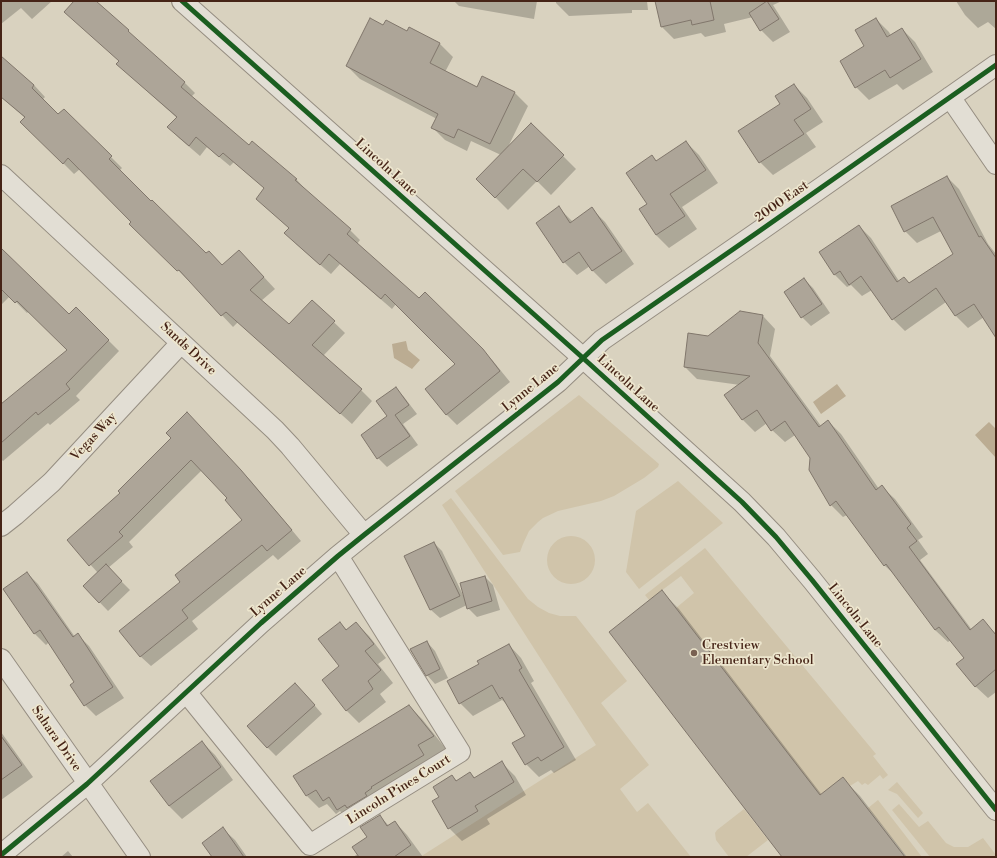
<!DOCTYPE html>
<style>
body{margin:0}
#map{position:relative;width:997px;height:858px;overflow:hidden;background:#d9d2bf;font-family:"Libre Bodoni",serif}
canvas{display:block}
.frame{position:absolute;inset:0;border:2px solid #462417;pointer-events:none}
</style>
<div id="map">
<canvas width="997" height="858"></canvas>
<div class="frame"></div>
</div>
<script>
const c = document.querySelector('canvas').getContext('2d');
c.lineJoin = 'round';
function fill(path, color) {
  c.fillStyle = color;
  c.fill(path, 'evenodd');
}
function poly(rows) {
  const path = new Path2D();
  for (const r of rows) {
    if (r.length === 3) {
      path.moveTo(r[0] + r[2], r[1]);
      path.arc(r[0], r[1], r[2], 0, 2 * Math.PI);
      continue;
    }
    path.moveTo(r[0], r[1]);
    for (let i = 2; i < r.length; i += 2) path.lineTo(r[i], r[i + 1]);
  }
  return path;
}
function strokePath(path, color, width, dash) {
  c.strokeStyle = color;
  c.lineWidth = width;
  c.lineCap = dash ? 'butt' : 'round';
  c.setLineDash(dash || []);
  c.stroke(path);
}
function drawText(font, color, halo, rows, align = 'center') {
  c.font = font + ' "Libre Bodoni",serif';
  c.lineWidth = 3.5;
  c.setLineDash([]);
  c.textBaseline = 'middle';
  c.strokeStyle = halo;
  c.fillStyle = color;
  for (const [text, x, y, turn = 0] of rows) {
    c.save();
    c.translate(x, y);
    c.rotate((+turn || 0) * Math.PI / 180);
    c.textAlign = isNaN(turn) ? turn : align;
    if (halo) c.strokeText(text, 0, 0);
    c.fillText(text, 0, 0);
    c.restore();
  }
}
const green = poly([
 [579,395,659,464,658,467,644,478,614,496,601,501,558,511,543,518,538,522,529,531,523,544,520,552,503,555,455,491],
 [678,481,723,523,639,589,626,572,636,511],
 [451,498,528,599,538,607,549,613,560,616,576,616,627,681,601,703,649,765,620,789,637,812,648,803,691,857,420,857,596,745,442,505],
 [571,560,24],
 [705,548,876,754,873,756,888,775,883,779,880,775,868,785,865,783,862,785,858,781,850,786,843,778,820,795,676,608,694,593,681,576,649,600,645,595],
 [897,782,923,813,918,818,897,794,888,790],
 [878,800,922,857,907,857,868,808],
 [899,804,919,827,928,821,946,843,954,847,968,847,983,838,996,855,996,857,930,857,892,810],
 [744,809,768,840,746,857,729,857,716,840,715,833,717,830]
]);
const water = poly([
 [406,341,408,350,420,360,412,369,394,358,392,344],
 [837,384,846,396,821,414,813,402],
 [989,422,996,429,996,458,975,435]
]);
const shadow = poly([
 [1,1,52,1,32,19,21,8,1,24],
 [76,1,94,1,184,82,195,93,191,97,249,147,296,179,306,190,306,191,350,230,360,240,357,244,419,299,425,294,493,361,510,382,457,425,446,414,457,364,396,304,392,309,340,264,331,274,296,244,290,229,257,199,265,189,234,162,230,166,207,147,200,156,179,138,169,127,177,118,128,74,120,61],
 [454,1,537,1,534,19,459,6],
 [556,1,647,1,648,10,632,10,632,13,569,16,556,3],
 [656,1,782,1,773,5,790,32,773,42,761,30,753,17,724,24,726,32,705,37,701,33,674,39,662,27],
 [956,1,996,1,996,29,988,22,978,28,965,15],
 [876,19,889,32,891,36,902,29,915,42,933,72,903,90,897,84,869,100,856,87,866,46],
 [384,26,407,32,409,28,440,44,453,57,445,72,477,88,482,77,515,93,528,106,508,147,531,124,576,169,551,195,537,181,508,210,477,179,501,155,471,141,467,151,445,140,432,127,437,119,360,79,347,66],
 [1,57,34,85,45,97,42,100,58,116,64,110,122,168,119,171,206,254,223,266,250,262,275,289,261,301,289,325,312,301,345,333,323,356,361,390,372,401,352,424,238,322,233,327,190,281,189,281,131,224,133,222,80,169,74,174,22,122,25,118,1,97],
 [794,85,807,98,823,122,806,133,816,147,773,175,760,162],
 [686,142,699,155,718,183,682,207,697,229,669,248,656,235,648,204,652,157,657,161],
 [947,177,959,189,988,244,996,254,996,336,984,317,968,328,956,316,946,302,905,331,893,319,872,290,862,296,851,285,847,287,835,275,820,252,859,226,871,238,899,281,910,284,954,255,941,231,917,243,905,231],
 [559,208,573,222,592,209,605,222,634,264,606,284,593,271,590,266,577,275,564,262],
 [1,249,69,316,76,308,119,351,76,396,80,400,50,425,48,423,3,461,1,459,1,405,69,350,29,311,27,313,10,296,1,305],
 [804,279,813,288,830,313,811,326,802,317,785,292],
 [763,316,775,329,770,356,821,426,828,421,841,434,879,489,882,487,895,499,923,537,918,540,928,554,920,560,972,630,983,621,996,634,996,692,988,698,975,686,965,658,951,640,948,642,935,630,896,576,884,565,847,515,843,517,831,505,811,458,795,435,785,442,772,430,767,423,755,432,743,420,725,396,740,385,697,379,685,367,709,337],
 [396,389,404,397,417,414,403,424,418,445,387,467,378,458],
 [197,424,251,481,301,541,278,560,273,555,192,621,198,629,151,666,140,656,181,582,243,521,229,498,202,470,129,542,133,547,108,568,130,590,108,611,84,586,98,573,68,540],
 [434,543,442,551,463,595,485,577,493,585,500,610,477,617,468,608,467,605,440,618,431,610],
 [27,573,38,584,75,637,78,635,89,646,124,698,96,716,85,705,72,685,76,682,49,642,46,645,35,634,4,590],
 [662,592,679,609,822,795,843,779,860,796,907,857,784,857],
 [340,623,347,630,356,623,369,636,386,658,378,664,393,683,380,694,386,702,359,723,346,710,341,666],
 [427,642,435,651,448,678,435,684,427,675],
 [509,645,521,658,534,681,531,683,576,760,554,773,551,770,539,777,526,764,526,736,509,706,502,700,473,716,460,703,480,665],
 [304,693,322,714,276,756,267,747],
 [409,706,422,719,446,749,430,758,436,768,350,822,340,811,336,814,327,804,319,808,307,796],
 [1,732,33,777,1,800],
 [202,742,215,755,233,780,182,819,169,806],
 [502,763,515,776,526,795,487,819,490,824,462,841,449,828,440,797,452,776,457,781,470,773,475,778],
 [380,816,389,826,395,822,407,835,423,857,353,857,358,854],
 [223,829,235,840,247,857,213,857],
 [68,851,73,857,61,857]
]);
const building = poly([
 [74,1,96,1,129,30,128,31,185,82,181,87,249,145,252,141,297,179,295,180,351,229,347,234,419,298,425,292,483,349,500,371,446,415,425,389,455,364,385,294,381,299,329,254,320,265,284,233,289,228,256,199,264,188,223,153,219,157,196,137,189,146,167,127,177,117,116,64,119,61,64,12,74,1],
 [655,1,710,1,714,20,692,25,691,20,661,27,655,1],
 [767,1,779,19,760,31,749,13,767,1],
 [370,18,383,25,386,20,407,31,409,27,440,43,430,63,477,87,482,76,515,92,490,144,458,129,454,138,431,128,438,114,346,66,370,18],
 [876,18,887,37,902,28,921,59,890,78,885,70,855,88,840,61,864,46,855,30,876,18],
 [1,56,34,85,32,88,58,114,64,109,112,156,109,159,151,201,152,200,206,253,209,251,222,265,239,250,264,277,250,290,289,324,312,300,335,321,312,345,362,389,340,414,226,312,221,316,179,270,177,271,129,224,131,222,68,158,63,164,20,122,25,117,1,97,1,56],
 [794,84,811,109,794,120,804,134,759,163,738,131,780,104,775,96,794,84],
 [531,123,564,155,537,182,523,169,495,198,476,179,531,123],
 [686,141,706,170,670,194,685,216,656,235,639,209,647,204,626,173,652,155,656,161,686,141],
 [947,176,979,237,981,236,996,258,996,338,974,304,955,316,936,288,892,320,861,276,849,285,840,271,834,275,819,252,859,225,897,282,904,277,909,283,953,254,933,217,904,232,891,206,947,176],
 [559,206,570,223,592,207,622,251,592,271,579,252,563,263,536,223,559,206],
 [1,248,69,314,76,307,109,340,66,384,70,389,38,415,36,412,1,443,1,404,67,350,17,301,15,303,1,289,1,248],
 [804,278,822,304,801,318,784,292,804,278],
 [740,311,763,315,758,343,819,427,828,420,876,490,882,485,911,524,907,528,917,541,909,547,970,630,983,619,996,635,996,669,975,687,956,664,964,658,939,627,935,630,886,564,884,566,836,501,830,506,809,470,810,458,785,421,771,431,757,410,742,420,724,395,750,376,684,367,688,333,708,336,740,311],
 [396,387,409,405,395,415,410,436,377,459,361,435,387,416,376,401,396,387],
 [187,412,241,470,292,530,267,551,262,545,182,610,188,618,140,657,119,631,180,582,175,575,242,520,225,500,227,498,191,460,119,532,123,536,89,566,67,540,120,493,118,491,171,438,166,433,187,412],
 [434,542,460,596,430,610,404,556,434,542],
 [106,564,122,581,99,603,83,586,106,564],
 [27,572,73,637,78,633,113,687,84,706,70,685,74,682,40,630,34,634,3,589,27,572],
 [485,576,492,601,467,609,460,583,485,576],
 [662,590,820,795,843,777,905,857,782,857,609,632,662,590],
 [340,622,346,630,356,622,374,644,365,651,381,670,368,681,373,689,346,711,322,680,339,666,318,639,340,622],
 [427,641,440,669,426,676,410,649,427,641],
 [509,644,522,668,519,670,564,747,541,761,538,757,525,765,512,743,525,736,502,697,500,699,492,685,459,704,447,681,479,664,477,661,509,644],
 [295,683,315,705,267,748,247,726,295,683],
 [409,705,434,736,418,745,424,755,371,787,372,788,365,793,367,796,347,808,345,805,337,810,329,797,323,801,316,790,306,796,293,776,409,705],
 [1,736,22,765,1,780,1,736],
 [202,741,221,767,169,806,150,781,202,741],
 [502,761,514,782,475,806,478,811,448,829,432,801,439,797,433,787,452,775,456,781,470,772,474,778,502,761],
 [380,815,387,826,395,821,411,845,394,857,359,857,352,847,367,837,360,827,380,815],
 [223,827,244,857,212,857,202,843,223,827]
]);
const minor = poly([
 [182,1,583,358,742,502,776,537,812,580,996,810],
 [950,97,996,164],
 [1,175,275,430,290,446,364,535],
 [1,526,15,515,52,482,181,343],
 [1,659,140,857],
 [186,692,310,845,359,814,460,752,338,556],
 [1,855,87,784,261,623,338,556,364,535,558,382,602,340,758,232,996,65]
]);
const cycleway = poly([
 [182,1,583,358,742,502,776,537,812,580,996,810],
 [1,855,87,784,261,623,338,556,364,535,558,382,602,340,758,232,996,65]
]);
const markers = [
 [694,653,4,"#796152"]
];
const streetNames = [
 ["Lincoln Lane",386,168,42],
 ["2000 East",782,202,-35],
 ["Sands Drive",188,349,43],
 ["Lincoln Lane",628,384,42],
 ["Lynne Lane",531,388,-39],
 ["Vegas Way",94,437,-47],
 ["Lynne Lane",279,592,-41],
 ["Lincoln Lane",855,616,51],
 ["Sahara Drive",56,739,55],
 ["Lincoln Pines Court",399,790,-32]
];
const poiNames = [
 ["Crestview",702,646],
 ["Elementary School",702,661]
];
fill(green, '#d0c4aa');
fill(water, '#bbac92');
fill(shadow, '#0003');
fill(building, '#ada598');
strokePath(building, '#80766b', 1);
strokePath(minor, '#958d81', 22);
strokePath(minor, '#e2ded4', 20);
strokePath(cycleway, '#1b5e20', 5);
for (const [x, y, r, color] of markers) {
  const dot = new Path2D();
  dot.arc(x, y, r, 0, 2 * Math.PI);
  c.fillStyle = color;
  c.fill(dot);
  strokePath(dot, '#ede6ce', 1.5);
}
drawText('13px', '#462417', '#ede6ce', streetNames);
drawText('13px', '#462417', '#ede6ce', poiNames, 'left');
</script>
